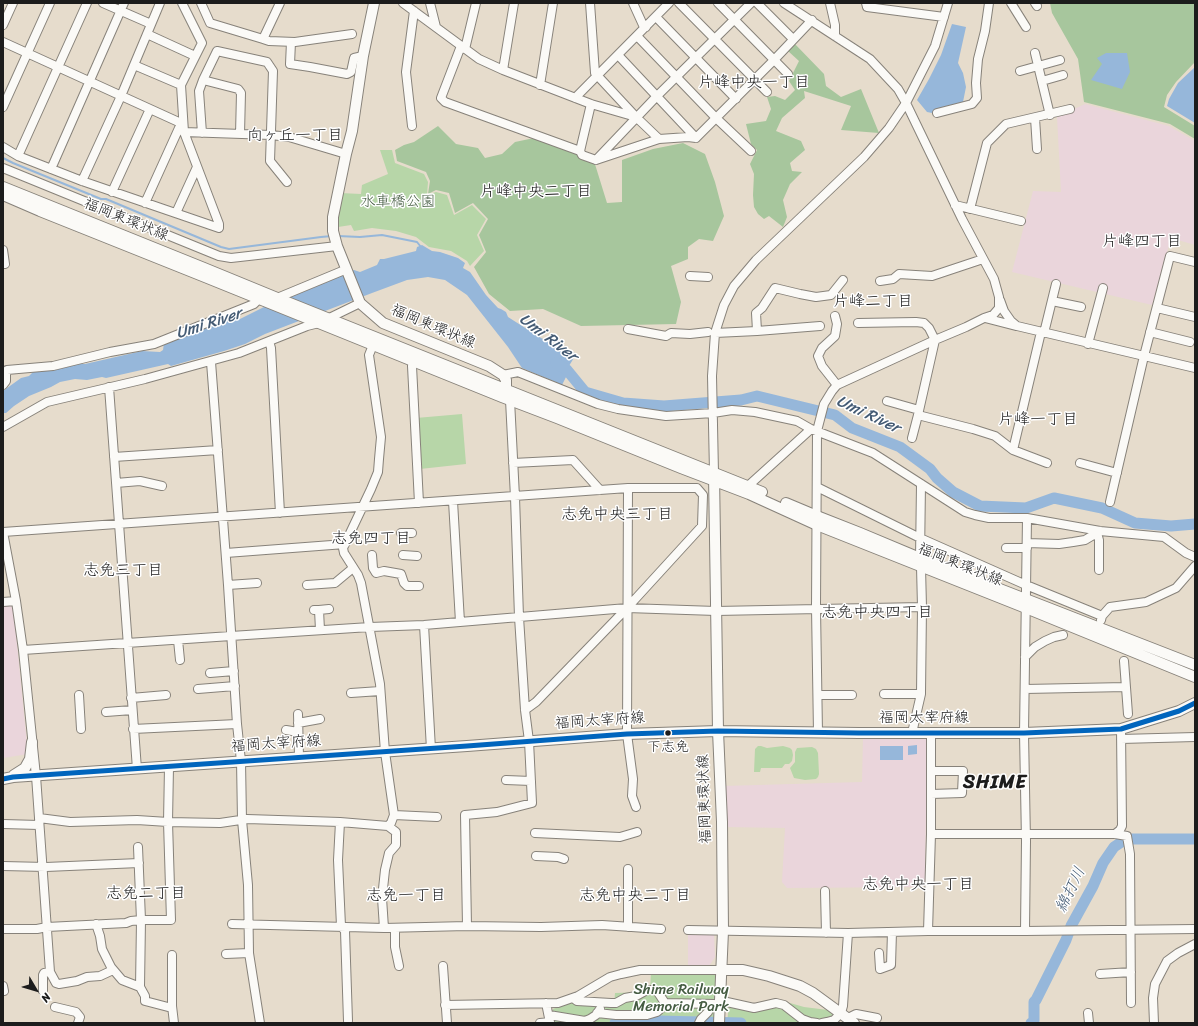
<!DOCTYPE html>
<meta charset="utf-8">
<style>
body{margin:0}
#map{position:relative;width:1198px;height:1026px;overflow:hidden;background:#e6dccc;font-family:Sriracha,sans-serif}
canvas{display:block}
.frame{position:absolute;inset:0;border:4px solid #1c1c1c;pointer-events:none}
.north{position:absolute;left:16px;top:970px;width:40px;height:40px;-webkit-text-stroke:3px #fff;paint-order:stroke;rotate:128deg;font-size:11px;font-weight:700;line-height:16px;text-align:center;color:#1c1c1c}
.north::after{content:'';display:block;margin:auto;width:14px;height:18px;background:#1c1c1c;clip-path:polygon(50% 0,100% 100%,50% 72%,0 100%)}
</style>
<div id="map">
<canvas width="1198" height="1026"></canvas>
<div class="frame"></div>
<div class="north">N</div>
</div>
<script>
const c = document.querySelector('canvas').getContext('2d');
c.lineJoin = 'round';
function fill(path, color) {
  c.fillStyle = color;
  c.fill(path, 'evenodd');
}
function poly(rows) {
  const path = new Path2D();
  for (const r of rows) {
    path.moveTo(r[0], r[1]);
    for (let i = 2; i < r.length; i += 2) path.lineTo(r[i], r[i + 1]);
  }
  return path;
}
function strokePath(path, color, width, dash) {
  c.strokeStyle = color;
  c.lineWidth = width;
  c.lineCap = dash ? 'butt' : 'round';
  c.setLineDash(dash || []);
  c.stroke(path);
}
function drawText(font, color, halo, rows, align = 'center') {
  c.font = font + ' Sriracha,"Klee One",sans-serif';
  c.lineWidth = 3;
  c.setLineDash([]);
  c.textBaseline = 'middle';
  c.strokeStyle = halo;
  c.fillStyle = color;
  for (const [text, x, y, turn = 0] of rows) {
    c.save();
    c.translate(x, y);
    c.rotate((+turn || 0) * Math.PI / 180);
    c.textAlign = isNaN(turn) ? turn : align;
    if (halo) c.strokeText(text, 0, 0);
    c.fillText(text, 0, 0);
    c.restore();
  }
}
const built = poly([
 [1085,104,1169,126,1195,141,1195,245,1171,238,1152,305,1012,272,1033,191,1061,192,1057,117],
 [13,604,28,754,3,758,3,605],
 [923,735,927,740,925,883,921,887,787,888,782,882,785,828,726,827,723,786,862,782,863,737],
 [688,933,714,934,715,957,709,966,688,966]
]);
const green = poly([
 [380,150,392,150,395,163,424,174,428,182,427,195,436,192,447,195,454,215,472,205,486,219,477,235,484,251,470,266,467,261,451,251,429,247,416,237,396,231,372,228,354,231,351,225,338,227,337,215,340,193,361,194,362,185,388,174],
 [462,414,466,464,420,469,416,418],
 [758,746,761,746,767,748,783,746,790,748,792,750,793,755,792,761,789,764,785,764,782,768,761,768,760,772,754,772,755,749],
 [812,747,816,749,818,753,819,774,818,777,816,779,805,780,794,778,790,768,795,762,795,752,797,748],
 [651,972,717,973,714,1023,680,1023,617,1018,611,1023,553,1023,553,1009,573,1002,614,1005,615,993,650,992],
 [776,999,804,1007,828,1010,840,1023,727,1023,729,1005,765,1007]
]);
const forest = poly([
 [1050,3,1195,3,1195,62,1176,82,1167,95,1164,107,1195,126,1195,139,1170,124,1084,102,1078,59,1052,13],
 [794,43,824,74,826,86,841,97,861,89,879,133,841,130,851,106,804,91,805,98,782,118,776,131,801,141,805,150,790,163,792,171,802,172,790,184,783,200,787,217,783,227,769,216,764,219,758,214,754,207,753,195,754,174,750,164,757,150,751,144,746,124,766,121,771,109,767,97,775,96,785,100,795,90,789,81,799,61,788,51],
 [438,126,456,144,478,148,485,158,502,154,515,142,534,138,594,161,607,203,622,202,622,160,653,149,683,143,705,154,715,182,724,216,713,241,699,239,688,247,688,259,671,266,681,302,676,324,581,326,543,309,510,311,489,294,474,267,486,252,479,235,488,219,473,203,455,213,449,193,436,190,428,194,430,181,426,172,397,161,395,150,404,145,414,142]
]);
const water = poly([
 [952,24,966,27,958,63,963,73,966,87,963,102,932,113,927,112,917,100,929,79,941,55],
 [1106,53,1127,53,1130,72,1122,89,1091,80,1102,64,1097,58],
 [1195,67,1195,123,1167,106,1169,99,1178,83],
 [422,245,432,251,440,252,458,258,465,263,463,268,470,272,486,295,498,308,501,309,506,312,508,317,541,338,552,343,555,347,558,346,561,349,564,349,575,353,575,356,569,366,567,375,562,385,522,368,508,347,467,295,445,280,428,277,407,280,372,293,265,334,245,344,224,351,171,366,168,364,106,378,102,377,87,380,75,379,60,382,51,387,29,396,14,406,6,413,3,413,3,391,21,378,29,376,33,372,39,370,80,364,85,364,142,351,160,352,163,350,164,343,236,315,240,319,290,294,343,274,354,270,360,272,377,265,380,259,384,259,416,251,417,247],
 [917,745,917,754,908,755,908,746],
 [880,746,903,746,903,760,880,760]
]);
const stream = poly([
 [3,158,13,163,101,199,106,199,221,247,229,249,321,237,332,236],
 [338,236,360,237,382,235,417,242,421,247]
]);
const river = poly([
 [556,363,567,370,585,392,623,403,664,406,741,400,757,396,835,415,852,428,900,447,930,469,937,478,953,492,980,506,1026,508,1054,498,1102,508,1135,523,1171,526,1195,524],
 [615,1023,618,1020,741,1023],
 [1031,1023,1034,1021,1034,1002,1036,1000,1066,940,1071,926,1093,886,1103,863,1114,847,1123,841,1132,839,1195,839]
]);
const minor = poly([
 [103,3,151,24],
 [201,3,210,23,263,39,280,3],
 [403,3,479,59,503,70,591,104,636,117],
 [430,3,436,27],
 [590,3,595,73,636,117,659,139],
 [633,3,643,25,646,27],
 [679,3,767,92],
 [718,3,788,74],
 [757,3,793,39],
 [784,3,870,59,898,89,906,103,962,219,994,279,999,297,999,308,993,315,984,318,966,327,935,340,837,385,832,391,824,404,817,431,816,608,818,733],
 [830,3,835,25,835,36],
 [866,3,867,7,944,17],
 [1011,3,1026,27],
 [1035,3,1037,6],
 [656,17,736,99],
 [3,25,13,3],
 [147,34,195,56],
 [637,36,716,118,751,151],
 [263,39,269,41,295,42,352,34],
 [3,42,183,124],
 [291,42,290,64,310,67,347,74,351,72,354,58,363,56],
 [461,46,441,98,445,102,580,151,582,155,596,160,659,139,688,137,696,138,774,60,812,20],
 [465,49,476,3],
 [1035,53,1050,115],
 [618,55,696,138],
 [134,65,181,85],
 [503,70,514,3],
 [1020,71,1060,60],
 [203,80,238,89,241,93,240,134],
 [1042,81,1063,75],
 [540,85,553,3],
 [575,98,669,3],
 [3,107,50,3],
 [937,113,972,104,977,98,976,83,978,59,985,31,989,3],
 [1035,118,1037,149],
 [412,126,406,72,414,11],
 [184,132,271,135,289,137,346,154],
 [202,133,199,91,203,80,217,51,267,62,273,71,270,161,287,182],
 [3,147,18,156,82,181,219,228,219,224,184,132,181,85,202,43,182,3],
 [580,151,591,104],
 [18,156,87,3],
 [596,160,657,96,751,3],
 [3,168,219,256,231,258,337,246],
 [51,169,124,3],
 [82,181,121,96,160,3],
 [112,192,150,109],
 [145,203,179,128,183,124],
 [955,205,1021,221],
 [970,209,987,143,1006,124,1070,109],
 [176,213,197,167],
 [3,250,5,264,3,264],
 [690,276,708,277],
 [880,281,893,279,899,274,932,276,983,259],
 [277,298,347,269],
 [1000,300,1004,311,1011,321,1017,326,1195,368],
 [1052,301,1081,307],
 [1157,308,1195,317],
 [835,316,837,324,835,336,822,348,818,356,822,366,837,385],
 [985,318,1016,326],
 [858,323,916,322,924,323,929,328,935,340,918,415,973,429,995,436,1013,450,1041,332],
 [628,329,666,336,671,333,690,334,708,332],
 [757,331,756,313,762,308,775,288,800,294,816,297,831,295,843,280],
 [1150,332,1190,342],
 [715,333,757,331,820,326],
 [1044,333,1056,284],
 [269,341,271,348,280,513],
 [1088,344,1103,288],
 [373,345,369,355,381,437,379,459,378,472,371,489,343,548,344,553,358,575,361,583,380,684,385,752,394,815,391,823,388,826],
 [413,361,412,366,419,503],
 [211,362,228,585,237,724,241,761,242,820,248,885,249,953,260,1023],
 [503,375,518,372,598,404,618,409,666,416,713,413,732,410,755,412,797,421,811,429,873,453,965,512,975,515,989,518,1027,518,1100,531,1164,537,1186,553,1195,557],
 [3,385,6,381,6,374,7,370,53,366,110,352,154,344,254,304,259,299],
 [109,387,137,769],
 [887,401,919,410],
 [3,427,47,402,145,379,239,353,307,326,319,323,360,303],
 [912,438,918,415],
 [1013,450,1047,463],
 [114,457,218,450],
 [513,463,573,460,600,490],
 [1080,463,1117,473],
 [714,473,712,376,715,333,724,305,734,286,756,260,864,157,889,128,906,103,935,46,948,3],
 [116,483,140,481,162,486],
 [748,486,811,429],
 [817,487,920,538,1026,585,1102,616],
 [628,488,627,734,633,779,632,796,636,807],
 [453,501,460,622],
 [1110,502,1144,356,1170,256,1195,262],
 [3,532,628,488,697,488,703,495,702,526,627,608,536,702,525,710],
 [3,532,16,601,23,650,36,776,50,972,56,983,59,984,77,981,87,977,100,976,113,970],
 [401,533,412,533],
 [1097,533,1099,540,1099,570],
 [1027,543,1059,544,1073,542,1085,540,1100,531],
 [1006,548,1027,548],
 [226,553,345,544],
 [372,555,373,568,376,573,384,571,401,574,404,583,407,586,419,586],
 [403,555,417,556],
 [920,558,921,484],
 [228,585,257,583],
 [307,585,335,583,353,568],
 [3,602,16,601],
 [314,610,319,610,320,630],
 [319,610,329,609],
 [1101,620,1102,616,1110,607,1146,602,1176,588,1195,566],
 [424,625,431,749],
 [178,640,180,660],
 [23,650,231,636,370,627,424,625,627,608,716,611,922,607],
 [1025,657,1035,647,1045,641,1054,637,1063,635],
 [1124,661,1128,714],
 [210,673,234,671],
 [198,689,235,686],
 [1025,689,1126,687],
 [351,693,380,691],
 [884,694,921,694],
 [79,695,81,729],
 [818,695,852,695],
 [131,698,166,695],
 [106,712,132,710],
 [298,714,299,757],
 [298,723,320,719],
 [133,729,237,724],
 [286,730,298,732],
 [912,733,921,694,922,607,921,567],
 [1121,739,1195,737],
 [931,771,963,771,962,793,931,794],
 [506,780,531,781],
 [394,815,437,817],
 [39,818,70,822,137,820,168,822,220,823,247,819,340,822,388,826,396,832,396,845,389,853,385,870,382,898,384,928],
 [340,822,338,860,341,926,345,931,348,1021],
 [3,824,39,825],
 [535,833,620,837,637,832],
 [931,834,1115,834,1127,836,1130,854,1131,1003],
 [1115,834,1120,830,1122,826,1121,729],
 [138,847,141,920,140,987],
 [536,856,558,857,564,859],
 [3,866,46,867,139,863],
 [825,891,826,933],
 [96,924,100,936,102,949,111,967,122,980,140,987,145,996,145,1001,168,1007,172,1006],
 [232,924,384,928,467,926,541,927,602,925,661,929],
 [467,926,465,815,497,812,532,803,529,741,525,710,519,617,515,497,510,400],
 [628,927,628,869],
 [395,928,395,947,399,966],
 [3,929,37,929,47,927,126,923,131,921,141,920,171,920,168,822,169,767],
 [688,930,848,933,928,931,1025,931,1195,929],
 [928,931,931,834,931,733],
 [1025,931,1026,841,1024,733,1027,518],
 [879,953,880,969,891,965,892,932],
 [226,954,249,953],
 [172,955,172,1006,174,1023],
 [443,966,447,1023],
 [1100,974,1131,972],
 [3,986,4,991],
 [43,991,43,975,44,973,50,972],
 [573,998,577,1001,611,1003,616,1003,625,998,636,996,647,990,653,990,657,991,665,1003,714,1004],
 [720,1002,727,1002,754,1008,776,1003,784,1005,802,1019,810,1022,817,1023],
 [546,1003,550,1023],
 [445,1005,558,1003,578,996,610,977,621,974,640,970,722,970],
 [55,1007,76,1012,80,1017,78,1023],
 [597,1013,616,1015,647,1015,657,1012,664,1006,665,1003],
 [1088,1013,1089,1023],
 [549,1015,585,1021,590,1019,596,1015,600,1009],
 [848,1018,856,1014,877,1018],
 [540,1023,550,1022],
 [699,1023,701,1019,708,1012,710,1004],
 [822,1023,827,1022,834,1020,841,1013,843,1006,848,933],
 [1154,1023,1153,998,1155,984,1167,961,1178,953,1195,944]
]);
const major = poly([
 [374,3,363,56,352,131,346,154,333,217,333,231,337,246,360,303,383,323,489,366,503,375,506,380,506,390,508,395],
 [3,187,204,268,282,300,762,492],
 [3,195,40,211,205,277,502,397,557,418,681,468,749,494,817,525,1026,608,1195,677],
 [714,475,718,731,722,822,723,931,719,1023],
 [786,503,817,516,860,533,920,558,1195,665],
 [13,777,14,775,25,768,30,759,32,742],
 [3,779,13,777,467,746,627,734,718,731,859,733,1024,733,1121,729,1179,711,1195,703],
 [722,970,743,970,769,976,800,986,813,993,854,1023]
]);
const bus1 = poly([
 [3,779,13,777,467,746,627,734,718,731,859,733,1024,733,1121,729,1179,711,1195,703]
]);
const markers = [
 [668,733,3.5,"#1c1c1c"]
];
const busNames = [
 ["下志免",668,747]
];
const parkNames = [
 ["水車橋公園",398,202],
 ["Shime Railway",681,990],
 ["Memorial Park",681,1007]
];
const streetNames = [
 ["福岡東環状線",126,220,22],
 ["福岡東環状線",433,327,23],
 ["福岡東環状線",960,565,22],
 ["福岡太宰府線",924,718],
 ["福岡太宰府線",600,721,-4],
 ["福岡太宰府線",276,744,-4],
 ["福岡東環状線",705,799,-92]
];
const neighbourhoodNames = [
 ["片峰中央一丁目",754,83],
 ["向ヶ丘一丁目",295,136],
 ["片峰中央二丁目",536,192],
 ["片峰四丁目",1142,242],
 ["片峰二丁目",873,302],
 ["片峰一丁目",1038,420],
 ["志免中央三丁目",617,515],
 ["志免四丁目",371,539],
 ["志免三丁目",123,571],
 ["志免中央四丁目",877,613],
 ["志免中央一丁目",918,885],
 ["志免二丁目",146,894],
 ["志免一丁目",406,896],
 ["志免中央二丁目",635,896]
];
const waterNames = [
 ["Umi River",209,324,-18],
 ["Umi River",548,338,37],
 ["Umi River",868,415,25],
 ["綿打川",1071,890,-64]
];
const districtNames = [
 ["SHIME",995,783]
];
fill(built, '#ead5db');
fill(green, '#b7d6a8');
fill(forest, '#a7c69d');
fill(water, '#96b7da');
strokePath(stream, '#96b7da', 2);
strokePath(river, '#96b7da', 11);
strokePath(minor, '#87827a', 10);
strokePath(major, '#87827a', 12);
strokePath(minor, '#fbfaf7', 8);
strokePath(major, '#fbfaf7', 10);
strokePath(bus1, '#0065bd', 5);
for (const [x, y, r, color] of markers) {
  const dot = new Path2D();
  dot.arc(x, y, r, 0, 2 * Math.PI);
  c.fillStyle = color;
  c.fill(dot);
  strokePath(dot, '#fff', 1.5);
}
drawText('14px', '#1c1c1c', '#fff', busNames);
drawText('15px', '#455c42', '#fff', parkNames);
drawText('15px', '#1c1c1c', '#fff', streetNames);
drawText('16px', '#1c1c1c', '#fff', neighbourhoodNames);
drawText('italic 16px', '#445b74', '#fff', waterNames);
c.letterSpacing = '1px';
drawText('bold 19px', '#1c1c1c', '#fff', districtNames);
c.letterSpacing = '0px';
</script>
